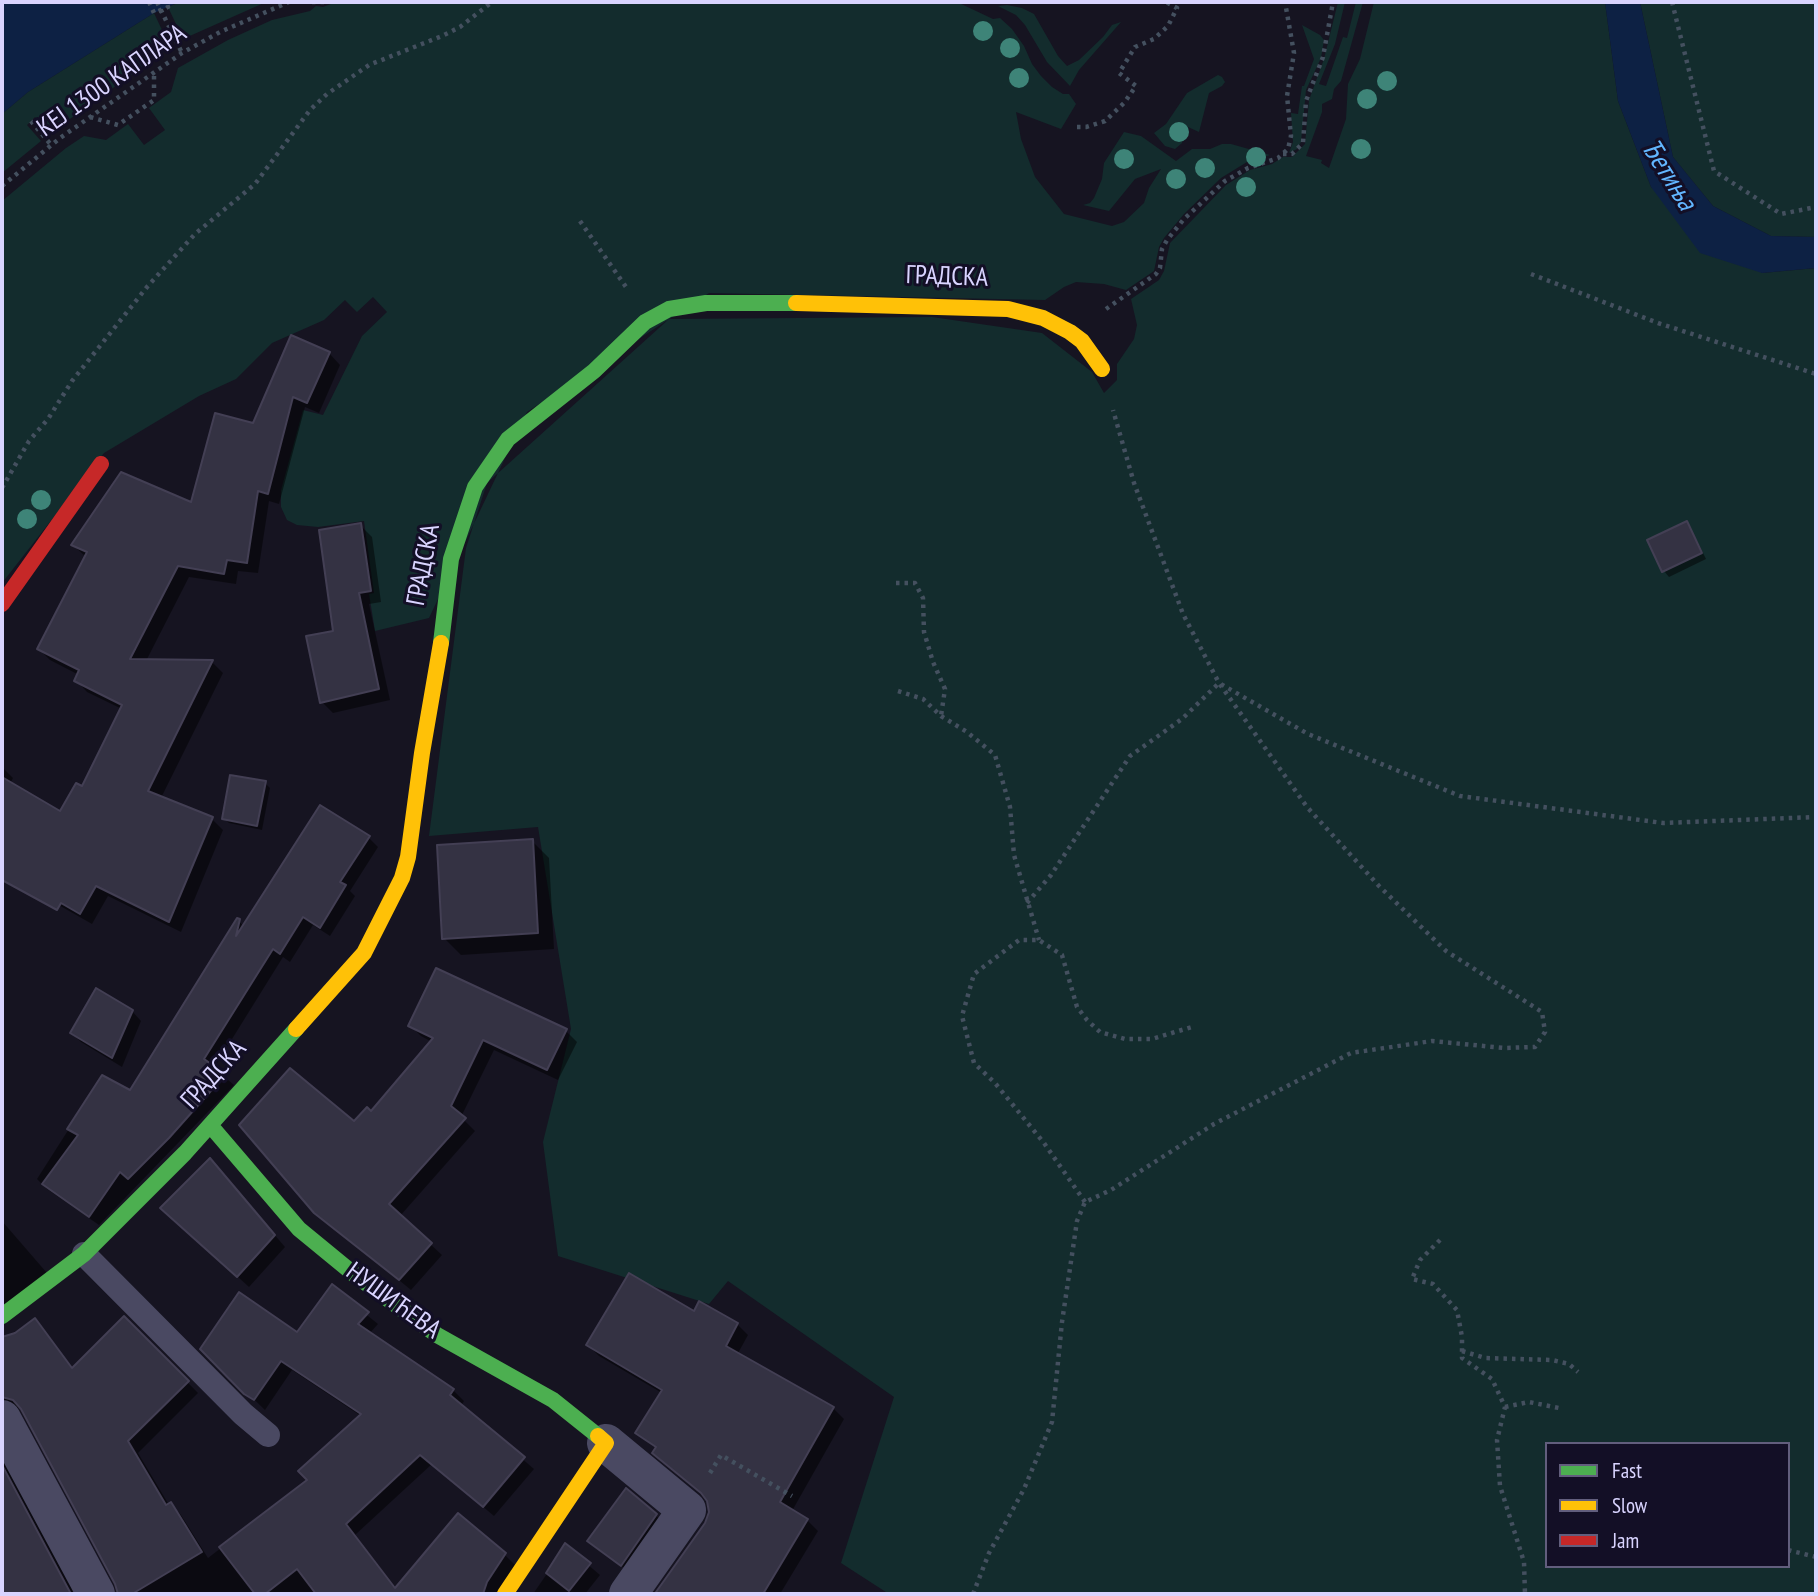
<!DOCTYPE html>
<meta charset="utf-8">
<style>
body{margin:0}
#map{position:relative;width:1818px;height:1596px;overflow:hidden;background:#161421;font-family:"PT Sans Narrow",sans-serif}
canvas{display:block}
.frame{position:absolute;inset:0;border:4px solid #d9d4ff;pointer-events:none}
.legend{position:absolute;left:1545px;top:1442px;width:245px;height:126px;box-sizing:border-box;background:#130f26;border:2px solid #625e7d;margin:0;padding:9px 12px;list-style:none;font-size:21px;color:#d9d4ff}
.legend li{display:flex;align-items:center;gap:14px;height:35px}
.legend b{width:35px;border:2px solid #625e7d}
</style>
<div id="map">
<canvas width="1818" height="1596"></canvas>
<div class="frame"></div>
<ul class="legend">
<li><b style="height:9px;background:#4caf50"></b>Fast</li>
<li><b style="height:9px;background:#ffc107"></b>Slow</li>
<li><b style="height:9px;background:#c62828"></b>Jam</li>
</ul>
</div>
<script>
const c = document.querySelector('canvas').getContext('2d');
c.lineJoin = 'round';
function fill(path, color) {
  c.fillStyle = color;
  c.fill(path, 'evenodd');
}
function poly(rows) {
  const path = new Path2D();
  for (const r of rows) {
    path.moveTo(r[0], r[1]);
    for (let i = 2; i < r.length; i += 2) path.lineTo(r[i], r[i + 1]);
  }
  return path;
}
function strokePath(path, color, width, dash) {
  c.strokeStyle = color;
  c.lineWidth = width;
  c.lineCap = dash ? 'butt' : 'round';
  c.setLineDash(dash || []);
  c.stroke(path);
}
function drawText(font, color, halo, rows, align = 'center') {
  c.font = font + ' "PT Sans Narrow",sans-serif';
  c.lineWidth = 6;
  c.setLineDash([]);
  c.textBaseline = 'middle';
  c.strokeStyle = halo;
  c.fillStyle = color;
  for (const [text, x, y, turn = 0] of rows) {
    c.save();
    c.translate(x, y);
    c.rotate((+turn || 0) * Math.PI / 180);
    c.textAlign = isNaN(turn) ? turn : align;
    if (halo) c.strokeText(text, 0, 0);
    c.fillText(text, 0, 0);
    c.restore();
  }
}
const green = poly([
 [180,2,266,2,183,39,168,7],
 [336,2,957,2,993,19,1000,18,1012,29,1024,46,1032,64,1041,76,1052,87,1063,94,1069,94,1076,104,1061,129,1016,112,1021,139,1035,177,1064,214,1112,226,1124,222,1144,203,1149,188,1161,169,1135,179,1109,211,1083,205,1090,203,1094,198,1102,179,1104,163,1124,132,1141,136,1176,161,1192,149,1210,149,1222,144,1231,144,1270,155,1247,162,1221,178,1184,214,1164,238,1159,247,1154,271,1126,290,1104,284,1076,282,1064,287,1045,300,709,293,527,412,429,618,375,631,369,594,374,593,364,521,318,527,297,525,287,520,281,507,281,490,303,410,323,415,362,336,387,312,373,297,357,312,345,300,324,320,272,343,236,379,199,396,104,453,2,583,2,201,66,148,84,136,106,140,128,124,144,145,165,130,149,108,171,92,178,68,228,40,272,20,310,11,316,6,323,7],
 [1338,2,1345,2,1335,44,1319,84,1326,86,1343,37,1347,38,1356,2,1363,2,1341,81,1334,89,1332,99,1322,104,1322,112,1306,156,1322,160,1321,163,1329,168,1346,119,1348,84,1360,59,1374,2,1605,2,1618,101,1651,187,1762,273,1816,268,1816,1594,889,1594,841,1563,894,1397,728,1281,709,1304,558,1256,543,1142,571,1029,538,827,429,836,466,548,487,483,669,319,932,317,1042,333,1092,372,1104,393,1117,380,1117,364,1134,339,1137,325,1131,299,1159,280,1164,271,1170,243,1226,185,1250,170,1272,164,1283,157,1292,157,1305,144,1309,100,1324,59],
 [1547,1444,1788,1444,1788,1566,1547,1566],
 [1640,2,1816,2,1816,237,1771,236,1713,206,1673,157],
 [1007,5,1022,8,1034,14,1058,56,1067,66,1079,60,1103,37,1112,25,1121,22,1079,70,1070,86,1047,62,1025,25,1016,15,998,6],
 [154,13,170,47,49,134,35,117,27,125,41,141,2,173,2,114,28,92],
 [1302,25,1320,35,1324,40,1321,58,1306,90,1301,142,1297,149,1289,153,1293,142,1291,113,1298,114,1302,86,1304,86,1314,59],
 [1218,75,1222,77,1225,82,1222,86,1209,93,1199,132,1188,127,1183,134,1182,143,1175,149,1165,146,1154,133,1166,124,1187,93]
]);
const water = poly([
 [2,2,179,2,154,13,28,92,2,114],
 [1605,2,1640,2,1673,157,1713,206,1771,236,1816,237,1816,268,1762,273,1700,253,1651,187,1618,101]
]);
const shadow = poly([
 [329,353,340,365,319,413,305,407,279,504,269,501,258,573,238,571,236,584,189,577,146,661,212,662,223,673,161,798,212,819,223,830,181,932,108,896,92,924,48,899,22,874,2,862,2,767,13,778,10,784,61,813,83,788,122,709,87,692,76,680,79,675,50,660,39,649,86,557,73,545,193,505,254,425],
 [1686,523,1691,529,1706,559,1669,577,1664,571,1649,541],
 [360,525,372,537,381,602,369,604,390,700,333,713,322,702,335,632],
 [265,783,270,788,262,830,229,823,224,818],
 [368,837,378,847,350,891,355,896,330,936,313,925,290,962,283,957,214,1068,234,1085,99,1225,47,1189,37,1179,102,1077,131,1092,238,920,244,927],
 [532,841,549,858,554,949,461,955,444,938],
 [132,1011,141,1021,122,1067,81,1042,72,1033],
 [410,1025,566,1031,577,1042,558,1080,494,1050,461,1117,475,1131,400,1216,442,1255,411,1290,316,1212,354,1124,371,1113,432,1042,421,1036],
 [221,1172,285,1247,249,1287,174,1219],
 [2,1221,47,1273,2,1307],
 [332,1287,378,1324,369,1334,453,1390,464,1401,461,1406,534,1469,494,1516,432,1464,355,1535,401,1594,119,1594,117,1583,24,1410,15,1407,2,1411,2,1339,6,1339,35,1321,74,1369,124,1318,198,1393,138,1453,169,1505,171,1504,181,1515,208,1558,309,1480,361,1416,292,1370,265,1410,202,1349,298,1335],
 [694,1313,737,1324,748,1335,737,1355,833,1408,844,1419,792,1511,807,1520,818,1531,780,1594,662,1594,659,1591,706,1523,711,1512,706,1497,665,1463,657,1449,637,1433,662,1393,599,1356,588,1345],
 [2,1458,75,1594,2,1594],
 [627,1491,661,1520,627,1570,595,1546],
 [566,1546,600,1575,585,1594,533,1594],
 [505,1555,515,1565,496,1594,419,1594,404,1580]
]);
const building = poly([
 [291,335,330,352,307,403,293,397,268,494,258,491,247,563,227,560,224,574,178,566,130,659,213,660,148,791,213,817,169,922,96,886,80,914,61,903,57,910,2,880,2,777,60,811,76,783,82,786,122,705,74,681,79,670,37,649,87,552,71,545,121,472,191,502,215,413,253,423,291,335],
 [1687,521,1702,553,1662,572,1647,540,1687,521],
 [361,523,371,591,359,593,379,689,320,703,306,636,333,631,319,530,361,523],
 [230,775,266,781,257,826,222,819,230,775],
 [320,805,370,836,340,882,346,885,320,928,303,917,280,954,273,949,204,1059,226,1074,169,1138,128,1179,120,1172,89,1217,42,1184,78,1135,67,1129,102,1075,130,1090,237,918,240,919,236,936,320,805],
 [533,839,538,933,442,939,437,845,533,839],
 [436,968,567,1029,547,1070,483,1040,451,1106,466,1118,389,1204,432,1243,399,1280,314,1213,239,1125,290,1068,354,1121,367,1107,371,1111,433,1038,408,1026,436,968],
 [96,988,133,1010,112,1058,70,1033,96,988],
 [210,1158,275,1235,237,1277,160,1208,210,1158],
 [629,1273,694,1311,699,1301,738,1323,726,1346,834,1407,780,1502,808,1519,763,1594,660,1594,656,1592,705,1523,709,1512,707,1501,701,1493,652,1453,656,1447,635,1433,662,1390,586,1345,629,1273],
 [332,1284,369,1312,358,1324,454,1389,450,1395,525,1457,483,1507,420,1455,346,1524,395,1588,458,1513,506,1553,487,1582,483,1594,316,1594,297,1569,265,1594,255,1594,219,1547,307,1480,298,1471,361,1414,281,1361,254,1400,244,1394,200,1349,239,1292,297,1332,332,1284],
 [124,1316,189,1381,128,1441,166,1505,171,1502,202,1552,132,1594,118,1594,115,1584,21,1409,13,1400,2,1397,2,1337,15,1333,35,1318,72,1368,124,1316],
 [2,1465,71,1594,2,1594,2,1465],
 [626,1488,657,1514,621,1566,587,1541,626,1488],
 [565,1543,591,1563,569,1591,546,1573,565,1543]
]);
const path = poly([
 [149,2,154,13,168,7,166,2],
 [157,2,182,53],
 [312,2,324,2],
 [1672,2,1714,171,1781,214,1816,207],
 [90,117,118,125,154,100,154,73],
 [31,121,52,146],
 [1077,127,1086,127,1105,121,1124,103,1136,86,1119,73,1135,47,1154,39,1168,26,1177,8,1166,2],
 [1283,154,1292,154,1303,143,1306,101,1323,57,1333,2],
 [2,186,60,138,182,53,220,32,289,2],
 [580,221,626,287],
 [1531,274,1658,323,1816,374],
 [1106,309,1156,274,1160,268,1162,249,1167,240,1184,219,1225,181,1248,168,1278,158,1288,149,1291,136,1287,96,1294,53,1285,2],
 [2,488,29,441,48,419,72,381,147,287,195,234,255,184,310,110,327,94,369,65,442,36,460,27,492,2],
 [896,583,915,583,923,598,924,632,933,662,945,689,941,716],
 [898,691,923,699,941,716,967,732,995,755,1010,807,1014,855,1039,940],
 [1027,903,1051,875,1130,756,1182,719,1219,683,1308,734,1460,796,1663,823,1816,817],
 [1085,1202,1044,1143,995,1083,974,1063,962,1016,974,974,1019,940,1039,940,1062,955,1077,1007,1087,1020,1100,1032,1125,1039,1152,1039,1195,1026],
 [1440,1240,1420,1260,1412,1279,1433,1284,1457,1310,1462,1337,1462,1358,1492,1379,1505,1407,1497,1440,1500,1486,1524,1562,1525,1594],
 [1462,1351,1485,1358,1552,1360,1569,1364,1578,1372],
 [1505,1407,1529,1402,1559,1408],
 [710,1473,721,1455,792,1496],
 [1788,1550,1816,1557],
 [973,1594,989,1553,1024,1489,1052,1422,1062,1322,1077,1221,1085,1202,1111,1190,1214,1124,1351,1053,1432,1041,1504,1048,1535,1047,1545,1032,1542,1012,1446,951,1379,886,1307,807,1219,683,1183,614,1134,483,1113,410]
]);
const lane = poly([
 [84,1254,243,1414,268,1435]
]);
const street = poly([
 [2,1419,96,1594],
 [606,1443,687,1510,628,1594]
]);
const fast = poly([
 [441,643,451,559,475,487,508,439,594,371,645,322,669,309,706,303,796,303],
 [210,1125,299,1229,355,1275,437,1335,553,1400,598,1436],
 [2,1316,84,1254,185,1153,296,1029]
]);
const slow = poly([
 [796,303,1008,309,1043,318,1070,332,1082,341,1102,369],
 [296,1029,364,953,402,878,408,857,422,753,441,643],
 [505,1594,606,1443,598,1436]
]);
const jam = poly([
 [2,604,101,464]
]);
const trees = [
 [983,31],
 [1010,48],
 [1019,78],
 [1387,81],
 [1367,99],
 [1179,132],
 [1361,149],
 [1256,157],
 [1124,159],
 [1205,168],
 [1176,179],
 [1246,187],
 [41,500],
 [27,519]
];
const streetNames = [
 ["КЕЈ 1300 КАПЛАРА",112,81,-35],
 ["ГРАДСКА",947,277,2],
 ["ГРАДСКА",424,565,-79],
 ["ГРАДСКА",214,1075,-48],
 ["НУШИЋЕВА",393,1301,36]
];
const waterNames = [
 ["Ђетиња",1668,175,58]
];
fill(green, '#132c2d');
fill(water, '#0d2144');
fill(shadow, '#0007');
fill(building, '#343243');
strokePath(building, '#433f54', 2);
strokePath(path, '#44505f', 4.5, [3.5, 5]);
strokePath(lane, '#4a4962', 24);
strokePath(street, '#4a4962', 38);
strokePath(fast, '#4caf50', 16);
strokePath(slow, '#ffc107', 16);
strokePath(jam, '#c62828', 16);
c.fillStyle = '#3e8478';
for (const [x, y] of trees) {
  c.beginPath();
  c.arc(x, y, 10, 0, 2 * Math.PI);
  c.fill();
}
drawText('26px', '#d9d4ff', '#130f26', streetNames);
drawText('italic 28px', '#62b6ff', '#130f26', waterNames);
</script>
